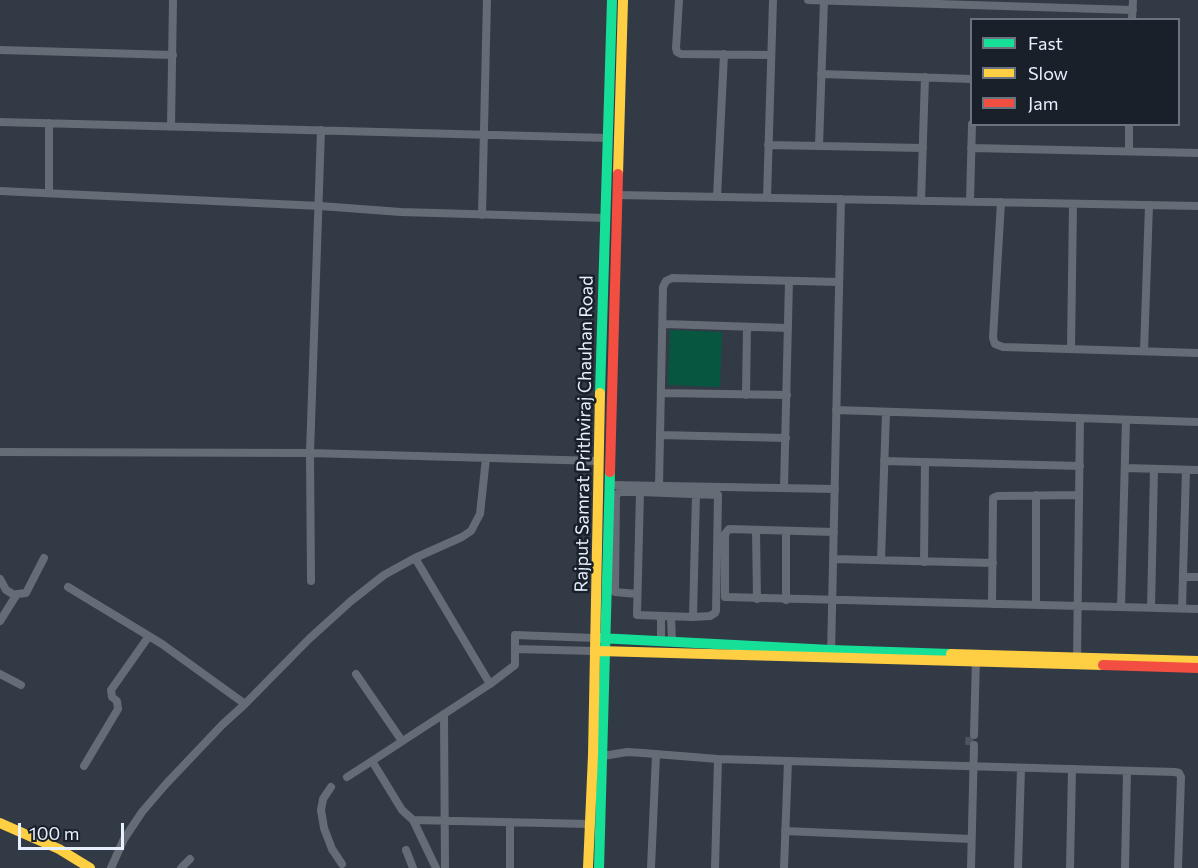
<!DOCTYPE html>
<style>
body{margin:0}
#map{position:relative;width:1198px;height:868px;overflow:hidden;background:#323a46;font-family:Commissioner,sans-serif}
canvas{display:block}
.legend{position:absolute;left:970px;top:18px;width:210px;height:108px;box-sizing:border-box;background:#19202a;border:2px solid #6b737f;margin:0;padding:8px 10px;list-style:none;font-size:18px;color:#e6f0fe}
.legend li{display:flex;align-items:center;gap:12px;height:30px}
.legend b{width:30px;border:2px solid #6b737f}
.scale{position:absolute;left:18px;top:823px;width:106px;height:27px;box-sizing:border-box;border:3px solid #e6f0fe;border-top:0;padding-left:8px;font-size:18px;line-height:21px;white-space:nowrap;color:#e6f0fe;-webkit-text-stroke:4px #19202a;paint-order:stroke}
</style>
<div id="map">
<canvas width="1198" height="868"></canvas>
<ul class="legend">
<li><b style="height:8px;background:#16e098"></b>Fast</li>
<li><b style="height:8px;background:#ffcf43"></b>Slow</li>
<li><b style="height:8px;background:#f24e42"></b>Jam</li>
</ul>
<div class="scale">100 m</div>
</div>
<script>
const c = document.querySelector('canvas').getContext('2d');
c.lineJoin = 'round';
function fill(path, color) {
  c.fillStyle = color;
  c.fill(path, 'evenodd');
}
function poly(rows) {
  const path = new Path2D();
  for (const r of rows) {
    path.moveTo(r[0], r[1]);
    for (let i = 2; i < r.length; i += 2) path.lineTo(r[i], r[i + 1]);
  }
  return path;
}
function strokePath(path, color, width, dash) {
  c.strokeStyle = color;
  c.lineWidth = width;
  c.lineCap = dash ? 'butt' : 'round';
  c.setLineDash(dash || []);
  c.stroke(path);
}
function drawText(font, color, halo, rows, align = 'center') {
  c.font = font + ' Commissioner,sans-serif';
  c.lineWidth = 5;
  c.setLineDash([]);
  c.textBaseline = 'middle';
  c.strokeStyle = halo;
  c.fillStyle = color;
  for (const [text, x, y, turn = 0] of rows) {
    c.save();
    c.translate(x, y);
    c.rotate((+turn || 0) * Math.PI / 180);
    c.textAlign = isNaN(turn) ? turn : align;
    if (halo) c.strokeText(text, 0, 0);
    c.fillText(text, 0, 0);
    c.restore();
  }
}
const green = poly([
 [670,330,722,332,720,387,668,385]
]);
const streetTunnel = poly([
 [969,745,970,734]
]);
const street = poly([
 [679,0,676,48,677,52,681,54,771,55],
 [808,0,1133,10],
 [1132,20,1133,0],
 [0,50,173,55],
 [821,74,972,79],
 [0,122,608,138],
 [171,126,173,0],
 [768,145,923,148],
 [819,146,824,0],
 [971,148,1198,153],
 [1129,151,1129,124],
 [0,191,320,206,401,212,606,218],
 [49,192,49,123],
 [617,195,1198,206],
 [717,197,724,54],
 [767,198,773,0],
 [921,201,925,77],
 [970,202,972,124],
 [1001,202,993,338,995,344,1003,347,1198,353],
 [482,215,487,0],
 [664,324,788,328],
 [1071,349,1073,204],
 [1144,351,1149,205],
 [662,393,787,395],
 [746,395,747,327],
 [836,410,1198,422],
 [660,435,786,438],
 [0,452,310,453,598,461],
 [884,461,1080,466],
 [1125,468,1198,470],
 [610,485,835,489],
 [659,486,663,287,666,281,672,278,839,282],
 [784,488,789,281],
 [756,530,757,599],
 [834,532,729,529,725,534,725,597,1198,609],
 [415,558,490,684],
 [833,559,993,563],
 [881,560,886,412],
 [924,562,925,462],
 [1183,577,1198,577],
 [0,579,6,590,16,596],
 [311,581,310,453,321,130],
 [68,587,162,644,245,704],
 [637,594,615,592,616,495,620,492,640,492,637,615,693,617,710,616,715,613,716,611,718,495,640,492],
 [786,600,786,531],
 [992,604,993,498,997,496,1079,495],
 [1036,605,1036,495],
 [1121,607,1126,420],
 [1151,608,1154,469],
 [1182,609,1186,470],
 [661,617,661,641],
 [671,617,672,641],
 [693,617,696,494],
 [0,621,17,594,26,593,44,558],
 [515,649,595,651],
 [831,654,841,199],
 [1077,660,1080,418],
 [0,674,21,685],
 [356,674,402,741],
 [444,714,445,868],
 [974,735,976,657],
 [603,756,627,752,643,753,718,759,1175,772,1179,773,1181,777,1178,868],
 [84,766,118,709,117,701,112,697,111,690,149,636],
 [347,777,372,761],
 [331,787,323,799,321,810,324,828,332,849,342,864],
 [413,820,436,868],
 [590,824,413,820,402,810,372,761,490,684,515,665,515,635,595,638],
 [785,831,971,839],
 [406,850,413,868],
 [111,868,124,839,142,812,166,784,222,725,245,704,309,639,351,601,384,575,415,558,462,537,471,531,480,514,486,458],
 [181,868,190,859],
 [510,868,510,822],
 [651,868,656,755],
 [715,868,718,759],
 [784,868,788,761],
 [971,868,974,745],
 [1018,868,1021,768],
 [1070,868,1072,769],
 [1125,868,1127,771]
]);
const fast = poly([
 [600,393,612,0],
 [599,638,831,650,951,654],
 [599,868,610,472]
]);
const slow = poly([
 [618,174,623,0],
 [599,651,1103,665],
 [951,654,1198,661],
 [0,823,59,849,90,868],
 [588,868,593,755,600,393]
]);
const jam = poly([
 [610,472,618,174],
 [1103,665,1198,668]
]);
const streetNames = [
 ["Rajput Samrat Prithviraj Chauhan Road",584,434,-89]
];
fill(green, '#075740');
strokePath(streetTunnel, '#4d5562', 8, [8, 4]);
strokePath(street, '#666c76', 8);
strokePath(fast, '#16e098', 10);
strokePath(slow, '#ffcf43', 10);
strokePath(jam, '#f24e42', 10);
drawText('18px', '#e6f0fe', '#19202a', streetNames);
</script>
